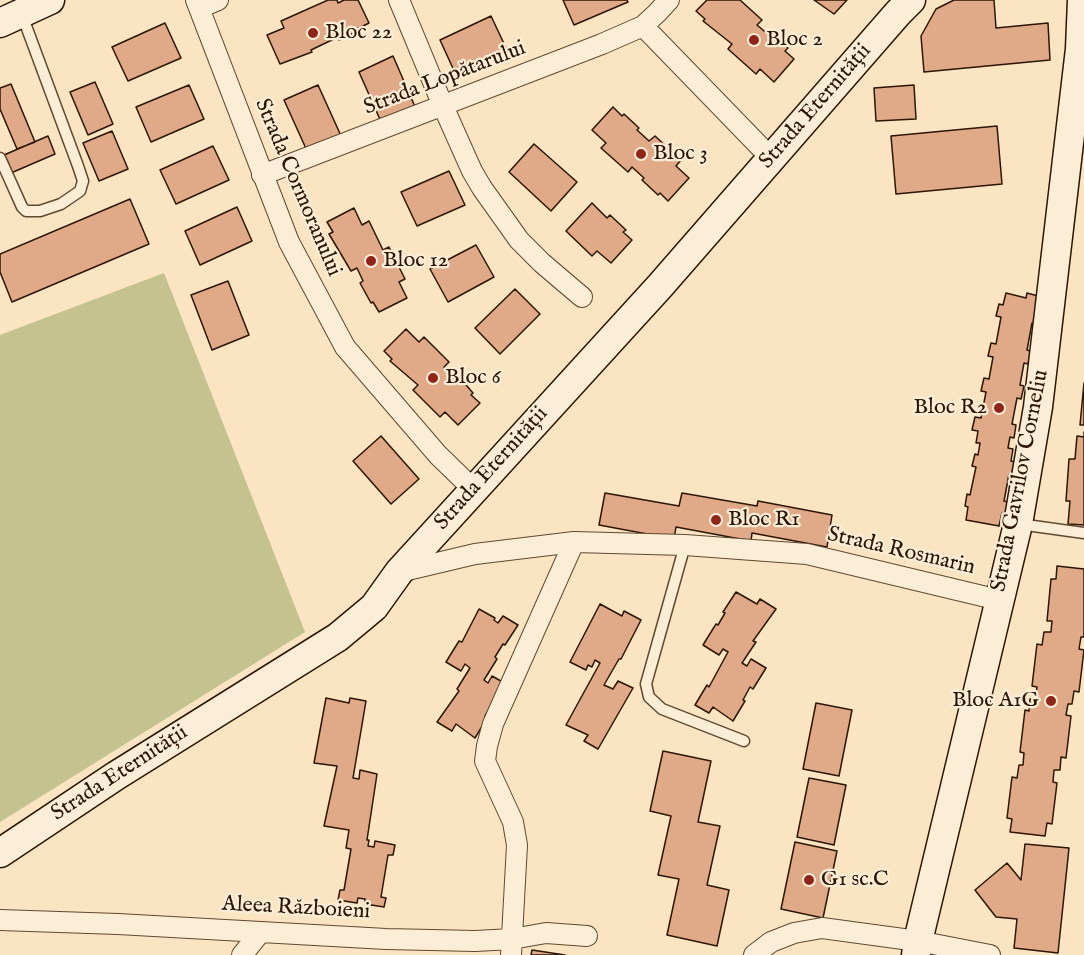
<!DOCTYPE html>
<meta charset="utf-8">
<style>
body{margin:0}
canvas{display:block;background:#fae4c1}
</style>
<canvas width="1084" height="955"></canvas>
<script>
const c = document.querySelector('canvas').getContext('2d');
c.lineJoin = 'round';
function fill(path, color) {
  c.fillStyle = color;
  c.fill(path, 'evenodd');
}
function poly(rows) {
  const path = new Path2D();
  for (const r of rows) {
    path.moveTo(r[0], r[1]);
    for (let i = 2; i < r.length; i += 2) path.lineTo(r[i], r[i + 1]);
  }
  return path;
}
function strokePath(path, color, width, dash) {
  c.strokeStyle = color;
  c.lineWidth = width;
  c.lineCap = dash ? 'butt' : 'round';
  c.setLineDash(dash || []);
  c.stroke(path);
}
function drawText(font, color, halo, rows, align = 'center') {
  c.font = font + ' "IM FELL English",serif';
  c.lineWidth = 4.5;
  c.setLineDash([]);
  c.textBaseline = 'middle';
  c.strokeStyle = halo;
  c.fillStyle = color;
  for (const [text, x, y, turn = 0] of rows) {
    c.save();
    c.translate(x, y);
    c.rotate((+turn || 0) * Math.PI / 180);
    c.textAlign = isNaN(turn) ? turn : align;
    if (halo) c.strokeText(text, 0, 0);
    c.fillText(text, 0, 0);
    c.restore();
  }
}
const green = poly([
 [164,273,305,632,0,822,0,335]
]);
const building = poly([
 [328,0,337,0,338,3,344,0,358,0,369,23,357,29,358,31,339,40,338,37,311,50,312,52,280,64,267,35,284,28,281,21,328,0],
 [563,0,627,0,628,2,574,25,563,0],
 [707,0,740,0,762,20,757,25,770,36,772,34,788,48,785,51,794,59,774,82,760,69,756,74,728,49,732,44,703,21,705,19,696,11,707,0],
 [814,0,847,0,834,14,814,0],
 [954,0,994,0,996,28,1048,23,1050,60,924,72,921,36,936,9,954,0],
 [491,16,507,50,456,75,440,40,491,16],
 [165,23,181,58,128,81,112,47,165,23],
 [393,56,416,109,382,124,359,72,393,56],
 [95,82,113,124,88,135,70,92,95,82],
 [11,84,35,142,17,149,0,109,0,88,11,84],
 [189,85,204,119,151,142,136,107,189,85],
 [318,85,342,138,308,153,284,100,318,85],
 [914,85,916,119,876,121,874,88,914,85],
 [613,107,622,116,624,114,639,128,637,130,649,141,655,136,681,160,676,166,689,178,668,201,660,193,658,195,642,180,644,178,632,167,628,172,601,148,606,143,592,130,613,107],
 [997,126,1002,184,896,194,891,136,997,126],
 [112,131,128,169,99,181,83,143,112,131],
 [48,136,55,154,11,173,4,155,48,136],
 [534,144,577,182,551,211,509,172,534,144],
 [213,146,229,180,176,204,160,170,213,146],
 [449,171,465,205,417,226,401,192,449,171],
 [130,199,149,244,12,302,0,272,0,254,130,199],
 [592,203,607,218,610,215,626,230,623,232,632,240,611,263,597,251,592,256,566,231,592,203],
 [237,207,252,241,200,265,185,231,237,207],
 [354,208,362,225,369,221,383,250,389,247,405,279,399,282,407,298,379,312,373,302,371,303,360,283,363,281,357,268,351,271,329,234,333,232,327,222,354,208],
 [476,245,494,277,448,302,430,269,476,245],
 [228,281,249,335,212,350,191,295,228,281],
 [515,289,540,314,500,354,475,328,515,289],
 [1006,293,1026,298,1027,293,1038,296,1035,311,1039,313,1037,324,1032,323,1027,350,1031,351,1028,364,1024,363,1020,385,1024,386,1021,399,1017,398,1012,424,1016,425,1014,438,1010,437,1008,448,1013,449,1011,461,1015,462,1012,474,1009,474,1004,501,1008,502,1006,514,1002,513,999,526,966,520,968,507,965,506,967,494,970,495,976,467,972,466,975,454,978,455,980,443,976,443,978,431,972,430,975,417,981,418,986,392,981,391,984,378,989,379,993,357,988,356,991,343,996,344,1001,317,996,316,999,304,1003,305,1006,293],
 [406,329,419,342,424,337,449,362,444,367,456,380,459,377,473,393,471,395,480,403,458,425,445,412,440,417,413,390,418,385,390,361,392,359,384,351,406,329],
 [1084,383,1084,425,1080,425,1084,383],
 [1084,432,1084,525,1068,524,1070,501,1066,501,1069,459,1075,459,1077,436,1084,437,1084,432],
 [381,436,419,479,391,504,353,461,381,436],
 [605,493,679,506,682,493,757,506,758,501,832,515,827,547,752,533,751,541,676,527,674,539,599,525,605,493],
 [1057,566,1084,569,1084,637,1081,637,1079,649,1084,650,1079,692,1074,691,1072,704,1068,704,1066,715,1071,716,1066,758,1061,757,1060,770,1054,770,1053,782,1057,783,1052,824,1047,823,1045,836,1010,832,1012,819,1007,818,1012,777,1017,778,1019,765,1023,765,1024,753,1020,752,1025,710,1029,711,1030,699,1035,699,1037,687,1032,686,1037,644,1042,645,1044,632,1051,632,1052,621,1047,621,1051,579,1056,579,1057,566],
 [736,592,757,604,760,599,776,609,753,641,756,642,742,663,747,666,751,659,766,668,753,689,750,687,743,700,745,701,733,721,713,707,709,713,695,705,707,685,709,687,728,652,723,649,719,655,703,645,716,624,718,625,725,613,723,612,736,592],
 [600,604,622,616,624,611,641,620,621,659,619,659,604,685,613,689,618,681,633,688,598,749,584,741,588,735,566,725,600,663,595,660,592,667,588,665,586,670,570,662,600,604],
 [479,609,495,618,494,620,498,623,503,616,518,625,505,645,503,644,495,657,497,659,484,680,488,683,492,676,508,685,492,704,485,716,487,718,475,738,456,724,452,731,437,722,459,691,457,689,470,668,465,664,461,671,446,662,459,641,462,642,479,609],
 [326,698,349,703,350,698,366,701,353,778,359,779,360,770,377,774,367,840,369,840,368,846,374,847,375,841,395,845,393,855,388,855,381,897,386,898,384,907,365,904,365,899,358,898,357,903,338,900,340,890,344,890,351,849,346,848,349,830,324,826,337,766,314,763,326,698],
 [816,703,852,710,839,776,803,769,816,703],
 [663,751,711,761,698,822,720,826,707,885,729,890,717,946,667,935,679,879,658,875,671,816,650,811,663,751],
 [809,778,846,785,834,845,797,837,809,778],
 [795,842,837,851,823,918,781,909,795,842],
 [1025,844,1069,848,1058,953,1014,948,1017,919,996,917,975,890,1007,863,1021,880,1025,844],
 [532,950,565,955,531,955,532,950]
]);
const lane = poly([
 [0,158,22,207,26,211,40,211,61,204,80,191,83,181,78,166,22,15],
 [1019,524,1084,533],
 [685,545,646,684,649,697,662,709,744,741]
]);
const street = poly([
 [196,0,289,242,345,347,438,455,473,489],
 [399,0,443,106,472,171,482,188,519,240,542,263,582,297],
 [199,8,218,0],
 [643,26,771,158],
 [262,175,602,44,643,26,657,13,669,0],
 [399,572,475,554,574,542,685,545,807,554,999,600],
 [0,920,118,924,386,939,475,941,512,939,546,933,587,936],
 [242,955,260,933],
 [511,955,517,845,513,822,485,761,487,746,493,724,574,542],
 [754,955,771,942,794,933,822,928,918,941,990,955]
]);
const secondary = poly([
 [0,23,50,0],
 [0,853,117,775,338,637,374,607,399,572,660,286,898,13,911,0],
 [916,955,918,941,1018,524,1038,407,1080,49,1082,0]
]);
const markers = [
 [313,33,6,"#8f2418"],
 [754,40,6,"#8f2418"],
 [641,154,6,"#8f2418"],
 [371,261,6,"#8f2418"],
 [433,378,6,"#8f2418"],
 [999,408,6,"#8f2418"],
 [716,520,6,"#8f2418"],
 [1051,701,6,"#8f2418"],
 [809,880,6,"#8f2418"]
];
const poiNames = [
 ["Bloc 22",325,33],
 ["Bloc 2",766,40],
 ["Bloc 3",653,154],
 ["Bloc 12",383,261],
 ["Bloc 6",445,378],
 ["Bloc R2",987,408,"right"],
 ["Bloc R1",728,520],
 ["Bloc A1G",1039,701,"right"],
 ["G1 sc.C",821,880]
];
const streetNames = [
 ["Strada Lopătarului",445,79,-21],
 ["Strada Eternității",816,107,-49],
 ["Strada Cormoranului",297,188,67],
 ["Strada Eternității",492,469,-48],
 ["Strada Gavrilov Corneliu",1021,481,-79],
 ["Strada Rosmarin",901,552,13],
 ["Strada Eternității",120,774,-33],
 ["Aleea Războieni",296,909,3]
];
fill(green, '#c4c28f');
fill(building, '#e0aa88');
strokePath(building, '#2c1501', 1.5);
strokePath(lane, '#604931', 13);
strokePath(street, '#604931', 22);
strokePath(secondary, '#2c1501', 31);
strokePath(lane, '#fcedd7', 10);
strokePath(street, '#fcedd7', 20);
strokePath(secondary, '#fcedd7', 28);
for (const [x, y, r, color] of markers) {
  const dot = new Path2D();
  dot.arc(x, y, r, 0, 2 * Math.PI);
  c.fillStyle = color;
  c.fill(dot);
  strokePath(dot, '#fcedd7', 2);
}
drawText('22px', '#2c1501', '#fcedd7', poiNames, 'left');
drawText('22px', '#2c1501', '#fcedd7', streetNames);
</script>
